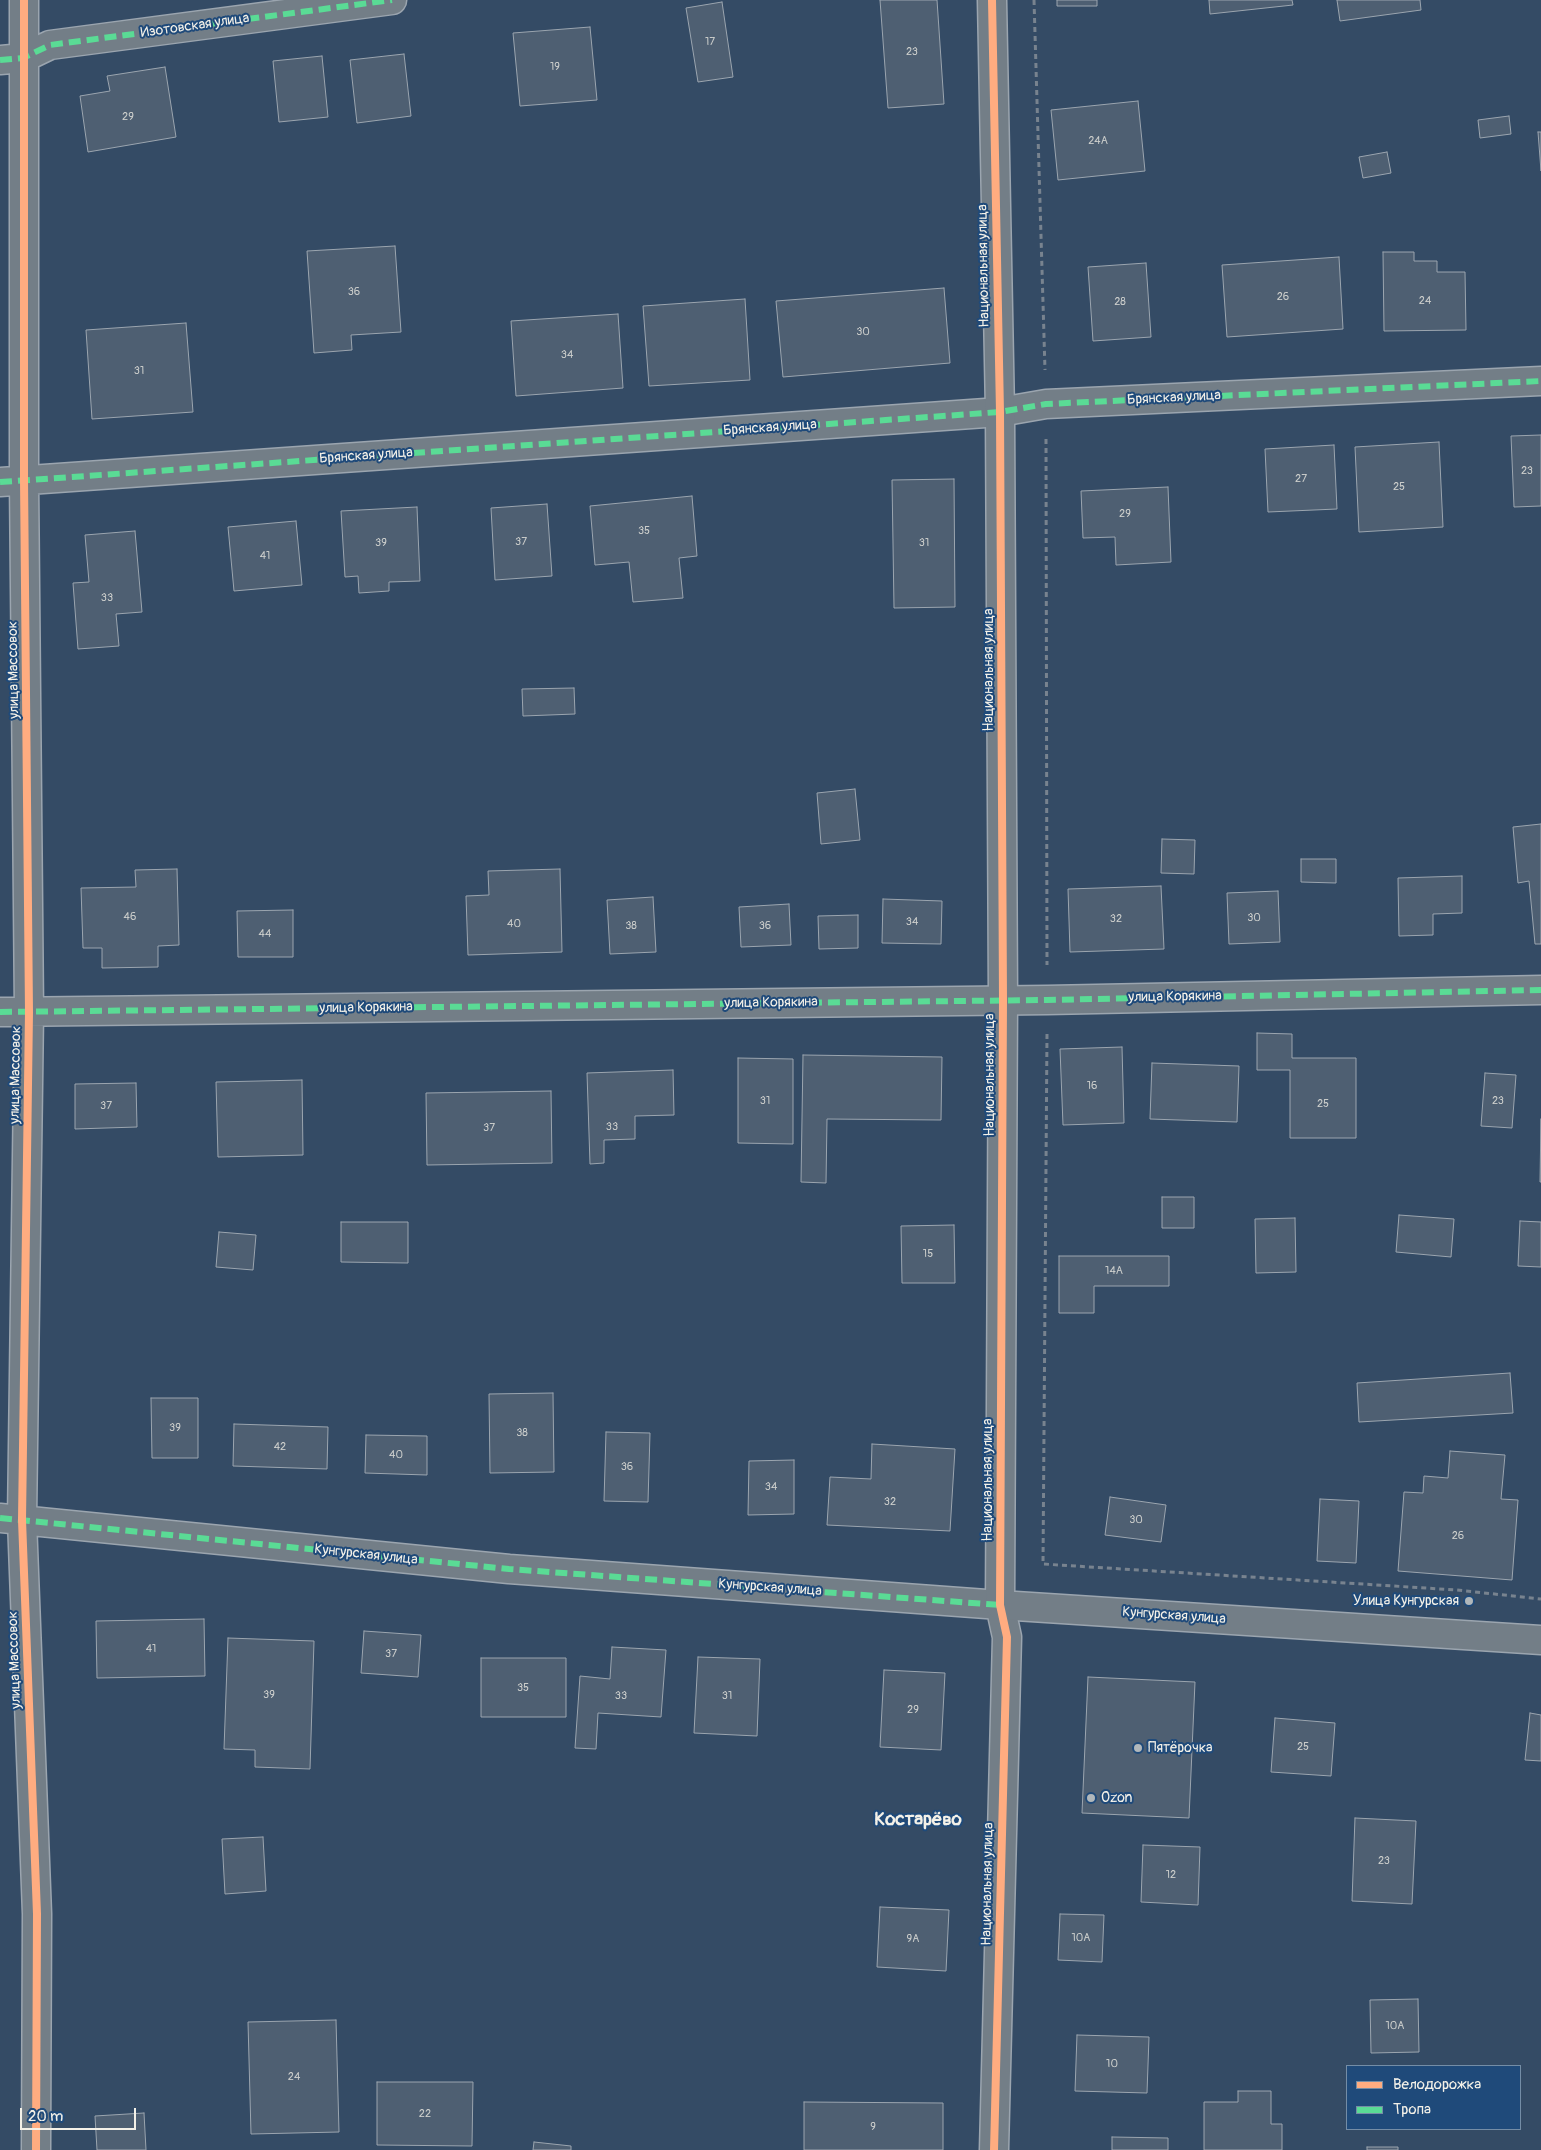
<!DOCTYPE html>
<meta charset="utf-8">
<style>
body{margin:0}
#map{position:relative;width:1541px;height:2150px;overflow:hidden;background:#344b65;font-family:Pangolin,sans-serif}
canvas{display:block}
.legend{position:absolute;left:1346px;top:2065px;width:175px;height:65px;box-sizing:border-box;background:#1f4a7a;border:1px solid #748da6;margin:0;padding:6px 9px;list-style:none;font-size:15px;color:#f4f1e8}
.legend li{display:flex;align-items:center;gap:10px;height:25px}
.legend b{width:25px;border:1px solid #748da6}
.scale{position:absolute;left:20px;top:2108px;width:116px;height:22px;box-sizing:border-box;border:2px solid #f4f1e8;border-top:0;padding-left:6px;font-size:15px;line-height:18px;white-space:nowrap;color:#f4f1e8;-webkit-text-stroke:4px #1f4a7a;paint-order:stroke}
</style>
<div id="map">
<canvas width="1541" height="2150"></canvas>
<ul class="legend">
<li><b style="height:6px;background:#ffac80"></b>Велодорожка</li>
<li><b style="height:6px;background:#5adb95"></b>Тропа</li>
</ul>
<div class="scale">20 m</div>
</div>
<script>
const c = document.querySelector('canvas').getContext('2d');
c.lineJoin = 'round';
function fill(path, color) {
  c.fillStyle = color;
  c.fill(path, 'evenodd');
}
function poly(rows) {
  const path = new Path2D();
  for (const r of rows) {
    path.moveTo(r[0], r[1]);
    for (let i = 2; i < r.length; i += 2) path.lineTo(r[i], r[i + 1]);
  }
  return path;
}
function strokePath(path, color, width, dash) {
  c.strokeStyle = color;
  c.lineWidth = width;
  c.lineCap = dash ? 'butt' : 'round';
  c.setLineDash(dash || []);
  c.stroke(path);
}
function drawText(font, color, halo, rows, align = 'center') {
  c.font = font + ' Pangolin,sans-serif';
  c.lineWidth = 4;
  c.setLineDash([]);
  c.textBaseline = 'middle';
  c.strokeStyle = halo;
  c.fillStyle = color;
  for (const [text, x, y, turn = 0] of rows) {
    c.save();
    c.translate(x, y);
    c.rotate((+turn || 0) * Math.PI / 180);
    c.textAlign = isNaN(turn) ? turn : align;
    if (halo) c.strokeText(text, 0, 0);
    c.fillText(text, 0, 0);
    c.restore();
  }
}
const building = poly([
 [880,0,937,0,944,104,888,108,880,0],
 [1057,0,1097,0,1097,6,1057,6,1057,0],
 [1209,0,1292,0,1293,5,1210,14,1209,0],
 [1337,0,1420,0,1421,10,1340,21,1337,0],
 [722,2,733,77,698,82,686,8,722,2],
 [590,27,597,100,520,106,513,33,590,27],
 [404,54,411,116,357,123,350,60,404,54],
 [322,56,328,117,279,122,273,61,322,56],
 [165,67,176,137,88,152,80,96,110,91,107,76,165,67],
 [1138,101,1145,171,1058,180,1051,110,1138,101],
 [1509,116,1511,134,1480,138,1478,120,1509,116],
 [1538,132,1541,132,1541,171,1538,132],
 [1387,152,1391,173,1363,178,1359,157,1387,152],
 [395,246,401,332,351,335,352,350,314,353,307,251,395,246],
 [1383,252,1414,252,1414,261,1437,261,1437,272,1465,272,1466,330,1384,331,1383,252],
 [1339,257,1343,329,1227,337,1222,265,1339,257],
 [1146,263,1151,337,1093,341,1088,267,1146,263],
 [944,288,950,363,783,377,776,301,944,288],
 [745,299,750,380,649,386,643,306,745,299],
 [618,314,623,388,516,396,511,321,618,314],
 [186,323,193,412,92,419,86,330,186,323],
 [1541,435,1541,506,1514,507,1511,436,1541,435],
 [1439,442,1443,527,1359,532,1355,447,1439,442],
 [1334,445,1337,509,1268,512,1265,449,1334,445],
 [954,479,955,607,894,608,892,480,954,479],
 [1168,487,1171,562,1116,565,1115,537,1083,538,1081,491,1168,487],
 [692,496,697,556,679,558,683,598,633,602,629,562,595,565,590,506,692,496],
 [547,504,552,576,495,580,491,508,547,504],
 [417,507,420,581,389,582,389,591,359,593,358,576,345,577,341,511,417,507],
 [296,521,302,585,234,591,228,527,296,521],
 [135,531,142,612,116,614,119,646,78,649,73,583,89,582,85,535,135,531],
 [574,688,575,714,523,716,522,689,574,688],
 [855,789,860,840,821,844,817,793,855,789],
 [1541,824,1541,944,1535,944,1529,881,1518,883,1513,827,1541,824],
 [1162,839,1195,840,1194,874,1161,873,1162,839],
 [1301,859,1336,859,1336,883,1301,882,1301,859],
 [177,869,179,945,158,946,158,967,102,968,102,948,83,948,81,888,136,887,135,870,177,869],
 [560,869,562,952,468,955,466,896,489,895,488,871,560,869],
 [1462,876,1462,913,1433,914,1433,935,1399,936,1398,878,1462,876],
 [1161,886,1164,949,1070,952,1068,889,1161,886],
 [1278,891,1280,942,1229,944,1227,893,1278,891],
 [653,897,656,952,610,954,607,900,653,897],
 [883,899,942,901,941,944,882,943,883,899],
 [789,904,791,945,741,947,739,907,789,904],
 [293,910,293,957,238,957,237,911,293,910],
 [858,915,858,948,819,949,818,916,858,915],
 [1257,1033,1292,1034,1292,1058,1356,1058,1356,1138,1290,1138,1290,1070,1257,1070,1257,1033],
 [1122,1047,1124,1123,1063,1125,1060,1049,1122,1047],
 [803,1055,942,1057,941,1120,827,1119,826,1183,801,1182,803,1055],
 [738,1058,793,1059,793,1144,738,1143,738,1058],
 [1152,1063,1239,1066,1237,1122,1150,1119,1152,1063],
 [673,1070,674,1115,635,1116,635,1139,604,1140,604,1163,590,1164,587,1073,673,1070],
 [1485,1073,1516,1075,1512,1128,1481,1126,1485,1073],
 [302,1080,303,1155,218,1157,216,1082,302,1080],
 [136,1083,137,1127,75,1129,75,1084,136,1083],
 [551,1091,552,1163,427,1165,426,1093,551,1091],
 [1541,1119,1541,1182,1540,1182,1541,1119],
 [1162,1197,1194,1197,1194,1228,1162,1228,1162,1197],
 [1399,1215,1454,1219,1451,1257,1396,1252,1399,1215],
 [1295,1218,1296,1272,1256,1273,1255,1219,1295,1218],
 [1520,1221,1541,1222,1541,1267,1518,1266,1520,1221],
 [341,1222,408,1222,408,1263,341,1262,341,1222],
 [954,1225,955,1283,902,1283,901,1226,954,1225],
 [219,1232,256,1235,253,1270,216,1267,219,1232],
 [1059,1256,1169,1256,1169,1286,1094,1286,1094,1313,1059,1313,1059,1256],
 [1510,1373,1513,1413,1359,1422,1357,1383,1510,1373],
 [553,1393,554,1472,490,1473,489,1394,553,1393],
 [151,1398,198,1398,198,1458,152,1458,151,1398],
 [234,1424,328,1427,327,1469,233,1466,234,1424],
 [606,1432,650,1433,648,1502,604,1501,606,1432],
 [366,1435,427,1436,427,1475,365,1473,366,1435],
 [872,1444,955,1449,950,1531,827,1525,830,1477,871,1479,872,1444],
 [1450,1451,1505,1455,1501,1499,1518,1500,1512,1580,1398,1571,1404,1492,1423,1493,1424,1476,1448,1478,1450,1451],
 [794,1460,794,1514,748,1515,749,1461,794,1460],
 [1110,1497,1166,1505,1161,1542,1105,1535,1110,1497],
 [1320,1499,1359,1501,1356,1563,1317,1561,1320,1499],
 [204,1619,205,1676,97,1678,96,1621,204,1619],
 [364,1631,421,1635,418,1677,361,1673,364,1631],
 [228,1638,314,1641,310,1769,255,1767,255,1750,224,1749,228,1638],
 [612,1647,666,1650,661,1717,598,1713,596,1749,575,1748,580,1676,610,1679,612,1647],
 [698,1657,760,1659,757,1736,694,1733,698,1657],
 [481,1658,566,1658,566,1717,481,1717,481,1658],
 [884,1670,945,1673,941,1750,880,1747,884,1670],
 [1088,1677,1195,1682,1189,1818,1082,1813,1088,1677],
 [1530,1713,1541,1715,1541,1761,1525,1760,1530,1713],
 [1275,1718,1335,1723,1331,1776,1271,1772,1275,1718],
 [1355,1818,1416,1821,1412,1904,1352,1901,1355,1818],
 [263,1837,266,1891,225,1894,222,1839,263,1837],
 [1143,1845,1200,1847,1198,1905,1141,1902,1143,1845],
 [880,1907,949,1910,946,1971,877,1967,880,1907],
 [1060,1914,1104,1915,1102,1962,1058,1960,1060,1914],
 [1418,1999,1419,2052,1371,2053,1370,2000,1418,1999],
 [336,2020,339,2132,251,2134,248,2022,336,2020],
 [1077,2035,1149,2037,1147,2093,1075,2091,1077,2035],
 [377,2082,473,2082,472,2146,377,2145,377,2082],
 [1238,2091,1271,2091,1271,2124,1282,2124,1282,2150,1204,2150,1204,2102,1238,2102,1238,2091],
 [804,2102,943,2103,943,2150,804,2150,804,2102],
 [144,2113,146,2150,97,2150,95,2116,144,2113],
 [1112,2137,1168,2138,1168,2150,1112,2150,1112,2137],
 [534,2142,571,2146,571,2150,533,2150,534,2142],
 [1367,2147,1398,2147,1398,2150,1367,2150,1367,2147]
]);
const path = poly([
 [1034,0,1045,370],
 [1046,439,1047,965],
 [1047,1034,1043,1564,1457,1590,1541,1599]
]);
const minor = poly([
 [24,0,24,480,29,1012,22,1520,37,1914,36,2150],
 [0,60,23,58,50,45,392,0],
 [0,482,1000,412,1046,404,1541,381],
 [0,1012,1047,1000,1541,990],
 [0,1518,509,1569,1000,1605,1007,1637,994,2150]
]);
const tertiary = poly([
 [992,0,1000,412,1003,1000,1000,1605,1541,1640]
]);
const quiet = poly([
 [0,60,23,58,50,45,392,0],
 [0,482,1000,412,1046,404,1541,381],
 [0,1012,1047,1000,1541,990],
 [0,1518,509,1569,1000,1605,1001,1608]
]);
const cycleway = poly([
 [24,0,24,480,29,1012,22,1520,37,1914,36,2150],
 [992,0,1000,412,1003,1000,1000,1605,1007,1637,994,2150]
]);
const markers = [
 [1469,1601,5,"#b1b7ba"],
 [1138,1748,5,"#b1b7ba"],
 [1091,1798,5,"#b1b7ba"]
];
const numberNames = [
 ["17",710,42],
 ["23",912,52],
 ["19",555,67],
 ["29",128,117],
 ["24А",1098,141],
 ["36",354,292],
 ["26",1283,297],
 ["24",1425,301],
 ["28",1120,302],
 ["30",863,332],
 ["34",567,355],
 ["31",139,371],
 ["23",1527,471],
 ["27",1301,479],
 ["25",1399,487],
 ["29",1125,514],
 ["35",644,531],
 ["37",521,542],
 ["39",381,543],
 ["31",924,543],
 ["41",265,556],
 ["33",107,598],
 ["46",130,917],
 ["30",1254,918],
 ["32",1116,919],
 ["34",912,922],
 ["40",514,924],
 ["38",631,926],
 ["36",765,926],
 ["44",265,934],
 ["16",1092,1086],
 ["31",765,1101],
 ["23",1498,1101],
 ["25",1323,1104],
 ["37",106,1106],
 ["33",612,1127],
 ["37",489,1128],
 ["15",928,1254],
 ["14А",1114,1271],
 ["39",175,1428],
 ["38",522,1433],
 ["42",280,1447],
 ["40",396,1455],
 ["36",627,1467],
 ["34",771,1487],
 ["32",890,1502],
 ["30",1136,1520],
 ["26",1458,1536],
 ["41",151,1649],
 ["37",391,1654],
 ["35",523,1688],
 ["39",269,1695],
 ["33",621,1696],
 ["31",727,1696],
 ["29",913,1710],
 ["25",1303,1747],
 ["23",1384,1861],
 ["12",1171,1875],
 ["10А",1081,1938],
 ["9А",913,1939],
 ["10А",1395,2026],
 ["10",1112,2064],
 ["24",294,2077],
 ["22",425,2114],
 ["9",873,2127]
];
const streetNames = [
 ["Изотовская улица",195,26,-8],
 ["Национальная улица",984,266,-91],
 ["Брянская улица",1174,398,-3],
 ["Брянская улица",770,428,-4],
 ["Брянская улица",366,456,-4],
 ["улица Массовок",14,670,-91],
 ["Национальная улица",989,670,-90],
 ["улица Корякина",1175,997,-1],
 ["улица Корякина",771,1003,-1],
 ["улица Корякина",366,1008,-1],
 ["улица Массовок",16,1075,-89],
 ["Национальная улица",990,1075,-90],
 ["Национальная улица",988,1480,-90],
 ["Кунгурская улица",366,1555,6],
 ["Кунгурская улица",770,1588,4],
 ["Кунгурская улица",1174,1616,4],
 ["улица Массовок",15,1660,-92],
 ["Национальная улица",988,1884,-89]
];
const poiNames = [
 ["Улица Кунгурская",1459,1601,"right"],
 ["Пятёрочка",1148,1748],
 ["Ozon",1101,1798]
];
const districtNames = [
 ["Костарёво",918,1820]
];
fill(building, '#4e5f72');
strokePath(building, '#9ba5af', 1);
strokePath(minor, '#9ba5af', 31);
strokePath(tertiary, '#9ba5af', 31);
strokePath(path, '#78838f', 3, [5, 4]);
strokePath(minor, '#737e87', 28);
strokePath(tertiary, '#737e87', 28);
strokePath(quiet, '#5adb95', 6, [12, 6]);
strokePath(cycleway, '#ffac80', 8);
for (const [x, y, r, color] of markers) {
  const dot = new Path2D();
  dot.arc(x, y, r, 0, 2 * Math.PI);
  c.fillStyle = color;
  c.fill(dot);
  strokePath(dot, '#1f4a7a', 2);
}
drawText('11px', '#caccca', null, numberNames);
drawText('14px', '#f4f1e8', '#1f4a7a', streetNames);
drawText('14px', '#f4f1e8', '#1f4a7a', poiNames, 'left');
drawText('bold 19px', '#f4f1e8', '#1f4a7a', districtNames);
</script>
